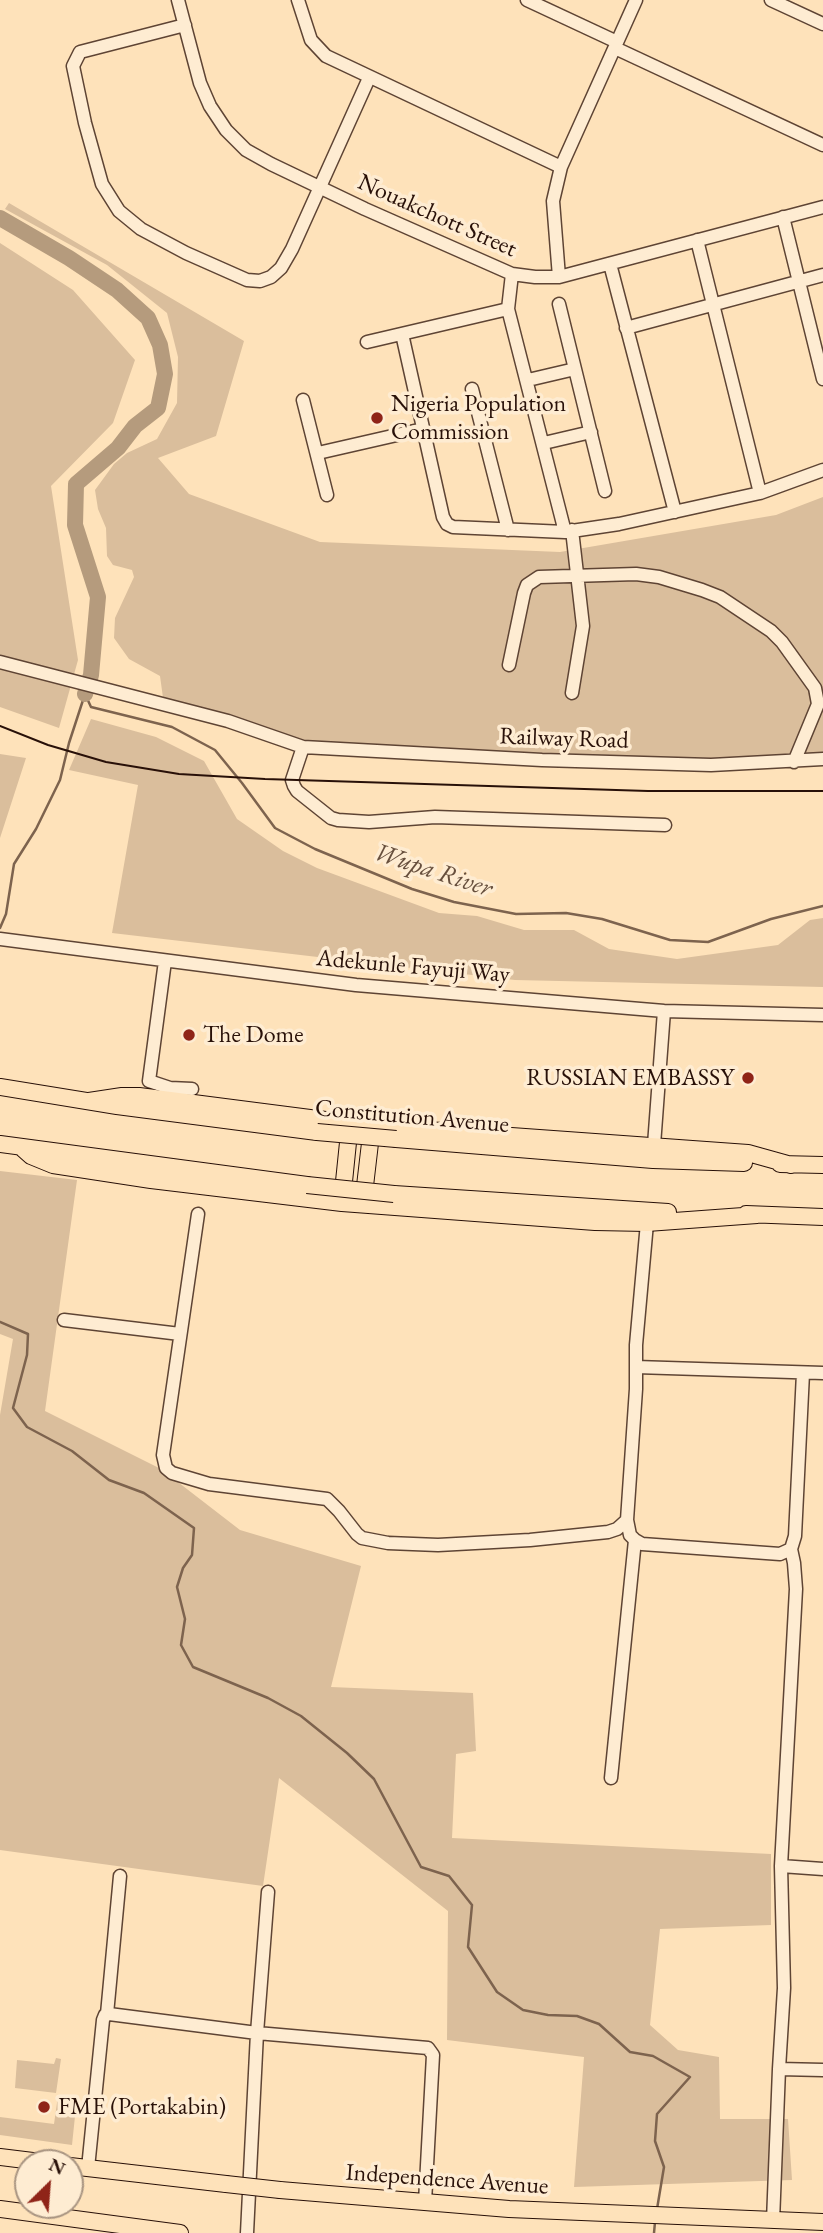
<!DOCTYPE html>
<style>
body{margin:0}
#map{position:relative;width:823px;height:2233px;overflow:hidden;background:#fee2ba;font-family:"EB Garamond",serif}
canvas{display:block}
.north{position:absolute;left:14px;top:2149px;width:70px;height:70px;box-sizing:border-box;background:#feecd2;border:2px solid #a89481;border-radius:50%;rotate:25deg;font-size:19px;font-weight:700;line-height:28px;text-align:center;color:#281008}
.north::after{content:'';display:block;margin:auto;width:24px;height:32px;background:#8f2418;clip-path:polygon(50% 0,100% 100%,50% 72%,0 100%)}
</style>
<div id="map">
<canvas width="823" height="2233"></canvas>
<div class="north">N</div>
</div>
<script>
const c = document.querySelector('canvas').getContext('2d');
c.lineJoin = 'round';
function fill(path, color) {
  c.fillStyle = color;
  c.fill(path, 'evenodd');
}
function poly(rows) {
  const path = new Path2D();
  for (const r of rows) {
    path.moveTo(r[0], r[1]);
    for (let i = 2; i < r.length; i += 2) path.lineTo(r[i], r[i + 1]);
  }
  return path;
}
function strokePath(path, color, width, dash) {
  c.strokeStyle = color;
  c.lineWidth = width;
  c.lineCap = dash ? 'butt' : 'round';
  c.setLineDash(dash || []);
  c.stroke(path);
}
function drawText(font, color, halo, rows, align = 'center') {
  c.font = font + ' "EB Garamond",serif';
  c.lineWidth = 7;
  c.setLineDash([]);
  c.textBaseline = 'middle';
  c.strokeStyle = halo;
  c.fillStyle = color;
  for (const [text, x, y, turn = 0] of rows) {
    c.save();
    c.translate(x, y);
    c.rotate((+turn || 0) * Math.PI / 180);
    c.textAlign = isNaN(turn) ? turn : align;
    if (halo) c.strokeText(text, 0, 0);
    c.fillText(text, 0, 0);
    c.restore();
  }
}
const green = poly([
 [9,203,244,341,216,436,158,458,189,494,320,542,560,552,776,515,823,497,823,759,794,762,303,747,164,705,160,676,129,659,114,638,115,618,134,577,132,570,113,565,107,556,106,528,98,509,95,490,114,464,127,453,157,439,177,403,178,357,167,313,107,265,5,209],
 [0,243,73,290,135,360,113,423,51,486,78,660,59,728,0,707],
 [91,719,156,737,204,761,237,819,283,851,317,868,439,913,477,916,524,930,574,930,609,949,677,959,778,945,810,920,823,918,823,987,515,980,112,933,138,785,69,770],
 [0,754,26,758,0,838],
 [0,1171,77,1180,45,1411,161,1469,240,1530,361,1566,331,1687,473,1693,476,1751,456,1754,452,1838,771,1854,771,1925,660,1929,650,2025,678,2050,719,2057,720,2119,788,2119,792,2180,574,2187,584,2057,447,2040,448,1911,279,1778,263,1886,0,1850,0,1415,13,1339,0,1334],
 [56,2058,61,2059,56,2093,15,2088,17,2060,54,2064],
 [58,2096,77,2097,72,2145,0,2135,0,2117,54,2124]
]);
const stream = poly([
 [85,694,91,707,172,727,215,750,242,783,275,828,315,849,412,889,454,902,516,914,566,913,602,919,670,940,708,942,771,919,823,906],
 [0,928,6,914,14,864,36,829,60,780,69,743,85,694],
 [0,1322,28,1334,27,1355,13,1408,27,1427,72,1451,109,1480,144,1493,194,1528,192,1555,183,1568,177,1587,185,1619,181,1645,193,1667,268,1698,301,1716,347,1753,374,1779,421,1867,449,1876,472,1905,468,1947,497,1992,523,2010,548,2015,577,2016,599,2024,630,2052,653,2056,690,2077,657,2114,655,2141,664,2167,657,2209],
 [654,2233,655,2222]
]);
const river = poly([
 [0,218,69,258,117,290,148,318,160,345,165,374,158,408,135,426,118,448,76,484,75,525,98,597,91,675,85,694]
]);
const minor = poly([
 [178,0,200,83,210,106,226,130,246,150,271,164,365,209,512,274,535,277,559,277,823,207],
 [298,0,311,40,326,56,561,167,553,201,559,277],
 [527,0,617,42],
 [771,0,823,24],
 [185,25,80,52,73,66,85,123,102,184,119,211,141,229,186,253,247,280,260,281,271,277,281,268,292,249,369,78],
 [615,48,823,145],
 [561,167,636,0],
 [783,217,823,379],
 [697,240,760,493],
 [610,264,675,512],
 [512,274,508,309,565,532],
 [559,304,605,491],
 [626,328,823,275],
 [402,334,443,517,447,524,453,527,565,532,619,524,760,493,823,470],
 [367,342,508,309],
 [528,380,575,369],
 [472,389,508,530],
 [303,400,327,495],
 [544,443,591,432],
 [318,453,423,429],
 [572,530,583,626,572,693],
 [0,662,228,721,303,747,542,760,711,765,823,759],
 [509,665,524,593,527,585,539,577,636,574,659,577,702,590,720,597,771,631,782,642,815,688,818,704,794,762],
 [303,747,292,780,294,786,297,791,331,818,338,820,369,822,435,817,665,825],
 [0,939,356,985,664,1011,823,1015],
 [165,961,149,1081,170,1088,192,1089],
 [654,1145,664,1011],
 [198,1214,163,1455,166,1468,172,1473,209,1484,327,1499,339,1511,357,1534,362,1538,388,1543,438,1545,530,1540,608,1532,617,1529,627,1520],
 [647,1223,636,1345,636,1389,627,1520,630,1535,635,1540,642,1544,780,1554,791,1549,795,1536,803,1373],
 [64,1320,180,1334],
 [636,1367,823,1373],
 [611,1778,635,1540],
 [781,1866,823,1869],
 [107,2014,120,1876],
 [779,2069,784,1988,781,1866,796,1589,794,1563,791,1549],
 [88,2168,103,2020,105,2015,109,2014,257,2033,428,2048,433,2055,425,2202],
 [773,2221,779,2069,823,2070],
 [247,2233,257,2033,268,1892]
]);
const major = poly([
 [0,1087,117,1106,317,1132],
 [89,1101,122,1096,139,1096,372,1126,748,1153,791,1165],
 [396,1139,653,1160,744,1163],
 [0,1144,307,1185],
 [22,1148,31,1156,53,1165,151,1180,342,1203,595,1222,647,1223,757,1215],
 [780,1164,823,1165],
 [394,1194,668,1212],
 [342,1201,350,1123],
 [363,1203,372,1126],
 [746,1214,823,1217],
 [0,2157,49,2163],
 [70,2166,226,2184],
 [280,2190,509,2209,823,2222],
 [0,2209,180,2233]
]);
const tram = poly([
 [0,726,48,745,106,762,179,774,265,779,648,791,823,791]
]);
const majorBridge = poly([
 [317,1132,396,1139],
 [307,1185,394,1194],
 [226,2184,280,2190]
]);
const markers = [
 [377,418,7,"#8f2418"],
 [189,1035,7,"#8f2418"],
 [748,1078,7,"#8f2418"],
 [44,2107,7,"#8f2418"]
];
const streetNames = [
 ["Nouakchott Street",437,216,24],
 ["Railway Road",564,739,2],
 ["Adekunle Fayuji Way",413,967,5],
 ["Constitution Avenue",412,1117,5],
 ["Independence Avenue",447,2180,4]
];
const poiNames = [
 ["Nigeria Population",391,404],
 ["Commission",391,432],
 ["The Dome",203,1035],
 ["RUSSIAN EMBASSY",734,1078,"right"],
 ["FME (Portakabin)",58,2107]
];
const waterNames = [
 ["Wupa River",433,871,18]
];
fill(green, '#dabe9c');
strokePath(stream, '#7d634e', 2.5);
strokePath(river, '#b59b7d', 16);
strokePath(minor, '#5e4434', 15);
strokePath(major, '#281008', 18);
strokePath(minor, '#feecd2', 12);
strokePath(major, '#fee2ba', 16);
strokePath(tram, '#281008', 2);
strokePath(majorBridge, '#281008', 18, []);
strokePath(majorBridge, '#fee2ba', 16);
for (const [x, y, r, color] of markers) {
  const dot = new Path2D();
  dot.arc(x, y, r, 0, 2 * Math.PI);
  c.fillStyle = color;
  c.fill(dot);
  strokePath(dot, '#feecd2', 2.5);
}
drawText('24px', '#281008', '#feecd2', streetNames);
drawText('24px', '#281008', '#feecd2', poiNames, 'left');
drawText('italic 26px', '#674f3d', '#feecd2', waterNames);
</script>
